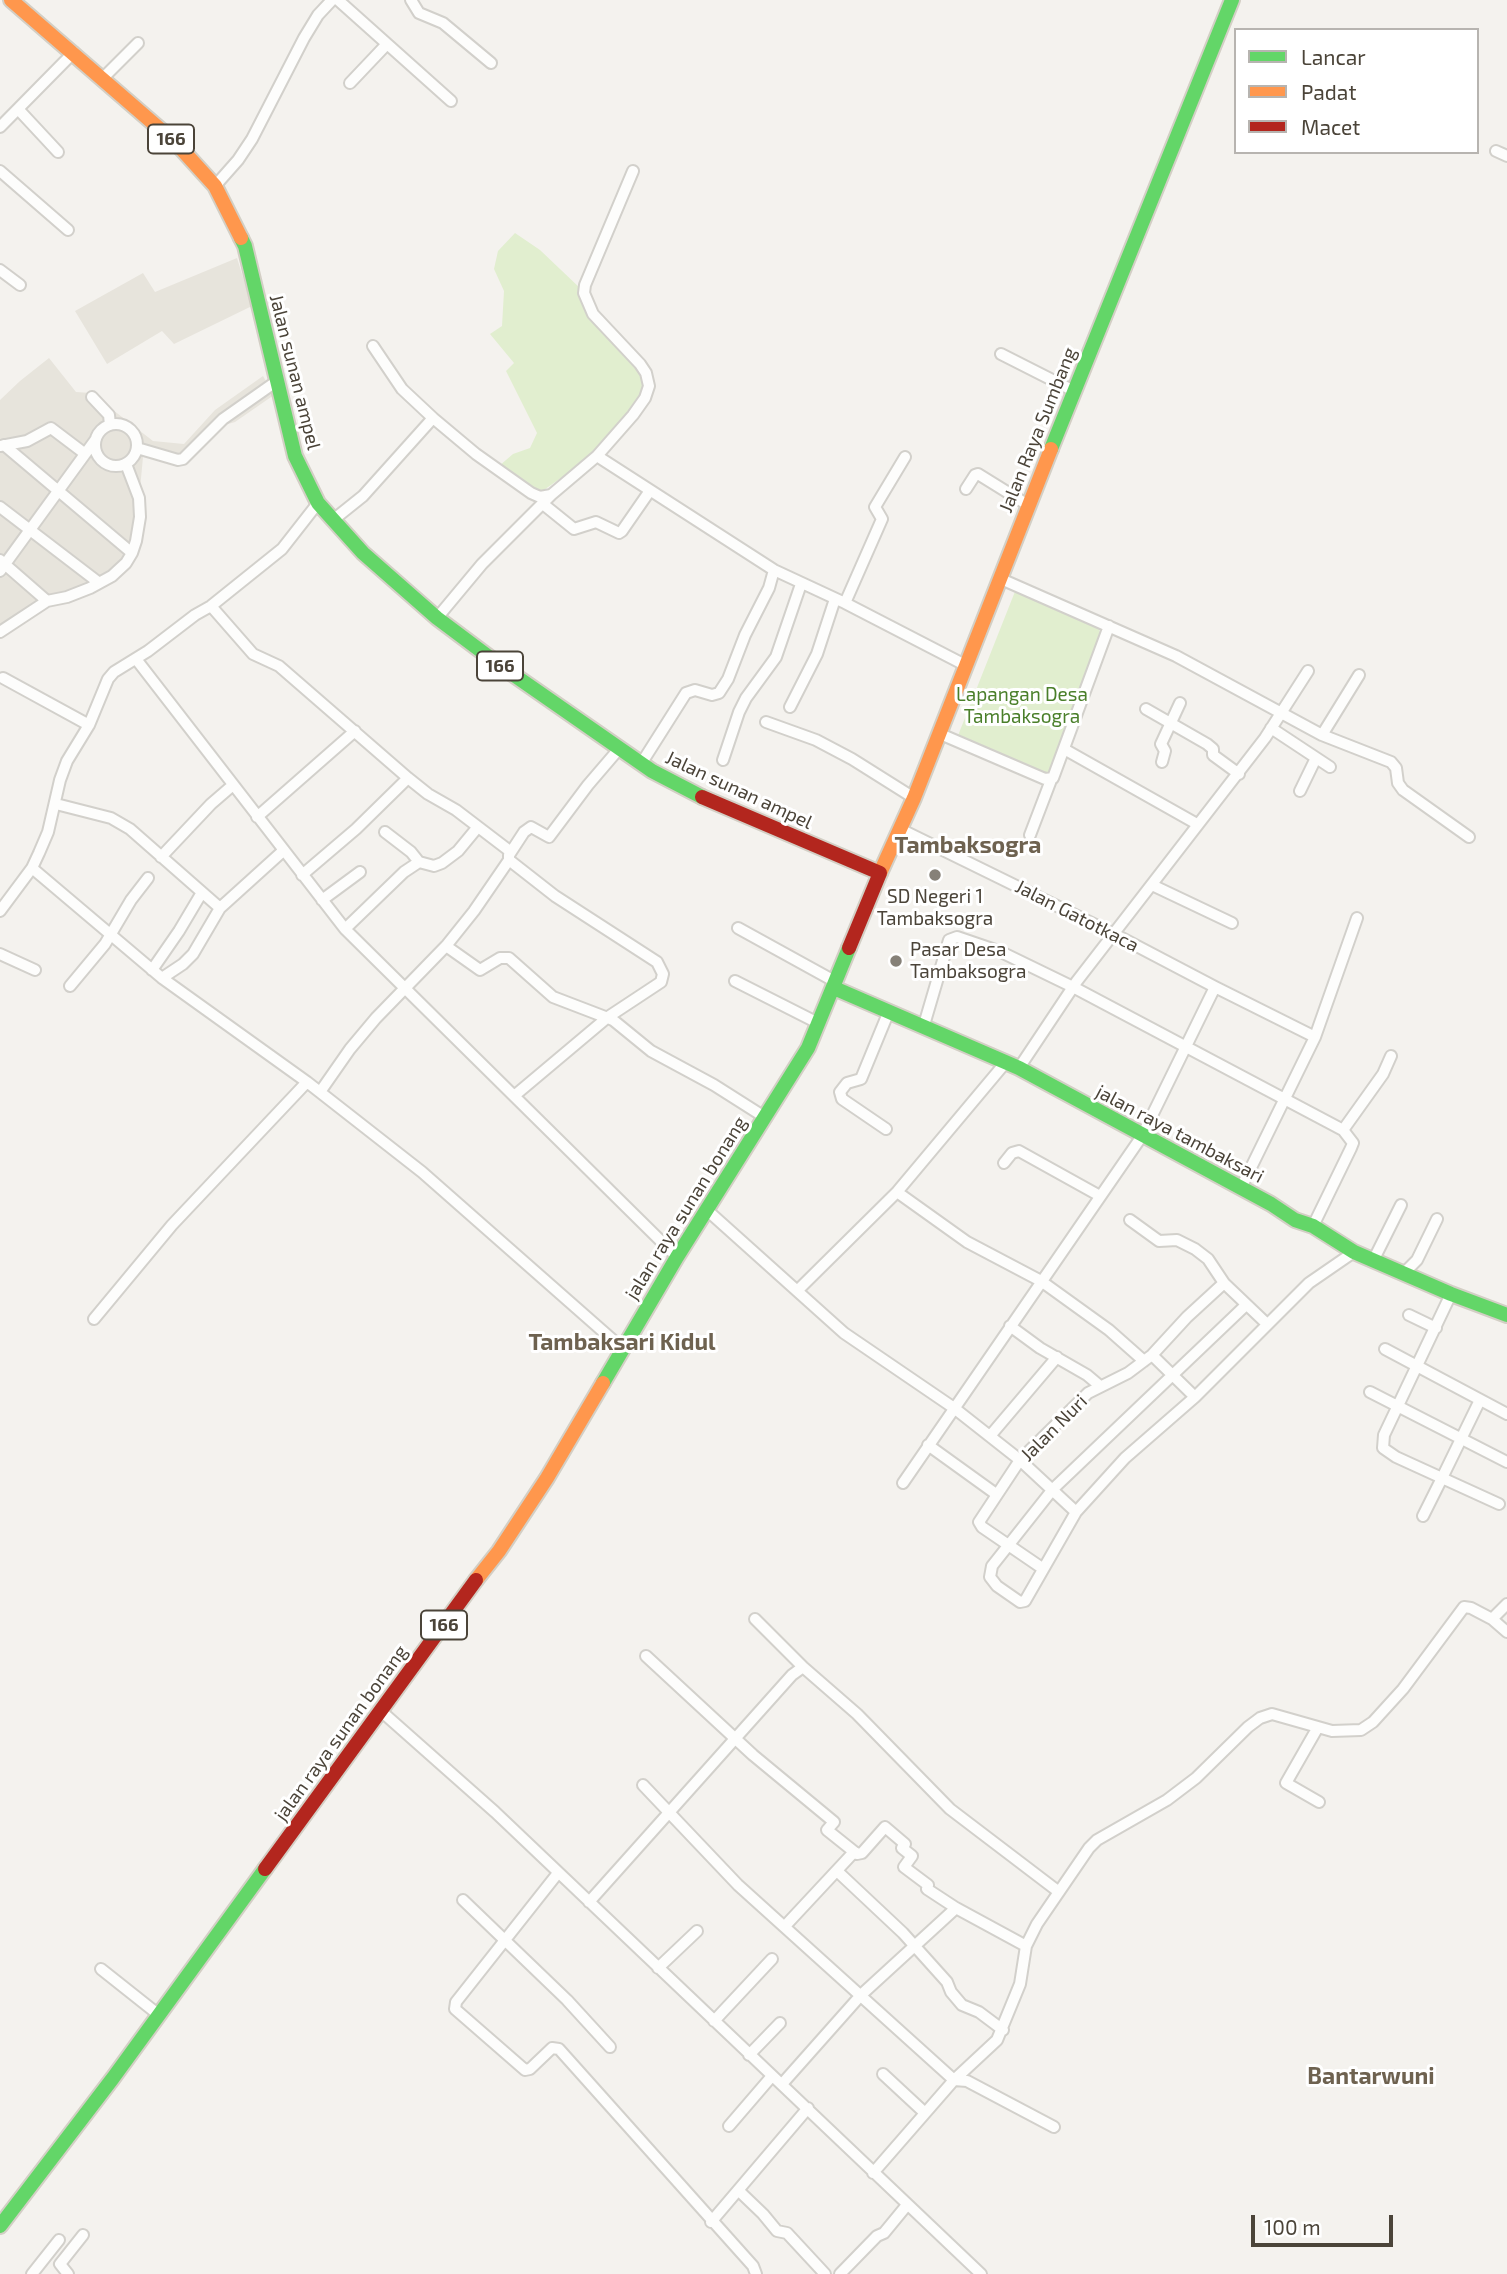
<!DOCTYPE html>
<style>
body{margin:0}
#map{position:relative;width:1507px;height:2274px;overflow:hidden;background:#f4f2ee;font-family:"Exo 2",sans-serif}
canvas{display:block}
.legend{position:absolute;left:1234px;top:28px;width:245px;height:126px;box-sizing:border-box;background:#fff;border:2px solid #b7b4b0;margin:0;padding:9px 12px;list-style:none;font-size:21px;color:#4b4439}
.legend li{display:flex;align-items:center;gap:14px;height:35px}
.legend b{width:35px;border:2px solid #b7b4b0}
.scale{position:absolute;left:1251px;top:2215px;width:142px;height:32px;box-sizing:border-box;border:4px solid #4b4439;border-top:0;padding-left:9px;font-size:21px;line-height:24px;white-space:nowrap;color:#4b4439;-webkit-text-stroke:5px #fff;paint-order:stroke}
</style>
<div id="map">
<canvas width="1507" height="2274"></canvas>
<ul class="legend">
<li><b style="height:9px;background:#63d668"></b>Lancar</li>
<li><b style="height:9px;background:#ff974d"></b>Padat</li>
<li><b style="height:9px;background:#b3261e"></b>Macet</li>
</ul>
<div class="scale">100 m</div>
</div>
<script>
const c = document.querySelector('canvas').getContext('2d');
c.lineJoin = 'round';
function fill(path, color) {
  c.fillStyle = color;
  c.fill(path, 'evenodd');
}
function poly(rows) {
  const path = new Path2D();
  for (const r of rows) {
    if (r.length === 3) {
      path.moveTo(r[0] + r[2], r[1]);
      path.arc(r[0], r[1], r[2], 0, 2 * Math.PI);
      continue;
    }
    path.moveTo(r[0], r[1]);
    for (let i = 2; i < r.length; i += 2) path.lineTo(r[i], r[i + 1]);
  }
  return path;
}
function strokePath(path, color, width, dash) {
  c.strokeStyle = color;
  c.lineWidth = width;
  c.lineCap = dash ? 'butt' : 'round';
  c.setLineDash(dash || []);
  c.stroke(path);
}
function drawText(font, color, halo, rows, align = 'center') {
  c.font = font + ' "Exo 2",sans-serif';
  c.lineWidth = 6;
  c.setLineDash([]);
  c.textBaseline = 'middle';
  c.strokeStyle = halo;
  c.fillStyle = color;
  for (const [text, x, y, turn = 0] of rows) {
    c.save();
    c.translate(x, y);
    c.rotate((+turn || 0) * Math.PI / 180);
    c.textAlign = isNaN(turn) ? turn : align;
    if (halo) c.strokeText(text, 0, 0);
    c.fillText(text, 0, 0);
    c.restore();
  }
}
const residential = poly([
 [237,258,252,306,174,344,162,331,107,364,75,311,143,273,155,292],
 [49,358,76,392,91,393,153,441,184,444,215,410,263,376,274,395,235,422,221,426,188,460,143,457,134,553,106,579,0,627,0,400,20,381]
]);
const green = poly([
 [515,233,540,250,581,289,585,311,644,376,644,396,595,454,541,492,533,491,499,466,513,454,530,448,537,433,506,371,514,363,490,334,502,326,504,291,494,269,498,251],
 [1016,589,1099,627,1100,634,1049,773,1042,775,957,738]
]);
const street = poly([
 [338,0,451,101],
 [411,0,419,13,443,23,491,63],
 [103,78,138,43],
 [350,83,387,44],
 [18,109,58,152],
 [0,127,74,52],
 [1496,151,1507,156],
 [0,171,68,230],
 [215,186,238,160,252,139,304,38,318,15,332,0],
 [0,270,20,285],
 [373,346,402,389,433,418],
 [1001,354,1074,391],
 [92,397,109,415,110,425],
 [116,445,21],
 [0,446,27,441,51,428,84,453],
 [137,448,178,460,183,459,223,419,277,381],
 [597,456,633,415,645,398,649,386,646,373,640,364,593,314,584,293,585,285,633,171],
 [126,464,139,498,140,517,136,541,132,553],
 [966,489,975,475,978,474,1028,505],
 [543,504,574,529,596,522,619,533,622,531,649,492],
 [0,507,98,582],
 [333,520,363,496,433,418,476,454,531,493,540,497,551,495,597,456,774,570,845,603,965,665],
 [0,560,47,601,67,597,90,588,112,576,126,563,132,553,4,445],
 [0,571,96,439],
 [1001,579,1176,656,1322,735,1391,762,1396,768,1398,783,1403,790,1469,837],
 [845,603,882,519,875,507,905,457],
 [211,606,253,654,279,666,408,778,428,794,456,810,511,852],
 [437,618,482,564,551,495],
 [0,632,47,601],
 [136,659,345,929,677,1257],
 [3,678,89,725],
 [790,707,817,654,835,599],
 [1146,709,1207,744,1213,749,1213,755,1239,774],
 [766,722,816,740,852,759,914,798],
 [1271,728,1330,767],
 [938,733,1045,779,1053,778,1109,626],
 [1322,735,1359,675],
 [1064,749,1197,824],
 [723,760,739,712,746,698,776,657,801,584],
 [1162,762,1165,751,1161,744,1180,703],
 [641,764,686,693,695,690,712,695,719,693,728,679,745,635,769,588,774,570],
 [1300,791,1316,758],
 [56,804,111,818,130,829,220,908],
 [257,817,355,731],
 [900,829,1114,934,1215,987,1315,1037],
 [385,832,411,852,419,862],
 [1030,835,1051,780],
 [161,857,211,804,233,785],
 [509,860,555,896,657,962,663,974,661,982,608,1017,514,1096],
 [32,868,162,978,307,1082,422,1172,623,1349],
 [302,875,356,829,408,778],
 [1152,885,1232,923],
 [322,900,360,872],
 [0,911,32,868,39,853,48,832,60,780,67,761,89,725,108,679,114,672,148,651,195,615,211,606,282,549,318,503],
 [738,928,836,982],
 [345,929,404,872,419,862,434,866,442,863,458,851,477,828],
 [446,946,480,970,500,958,509,958,553,997,613,1020,651,1051,714,1085,766,1118],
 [0,954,35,970],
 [152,970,179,931,201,894],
 [162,978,183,964,193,954,220,908,283,851],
 [735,981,818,1023],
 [70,986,105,944,131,900,148,878],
 [924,1025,949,940,957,937,1001,952,1073,987,1343,1130],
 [1019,1068,1077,981,1265,738,1308,671],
 [320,1092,350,1049,376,1018,446,946,474,911,509,860,509,855,524,832,531,827,549,837,588,785,618,750],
 [886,1129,842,1099,840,1092,847,1083,861,1079,889,1011],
 [1004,1163,1012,1153,1019,1151,1100,1196],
 [1241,1188,1315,1037,1357,918],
 [897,1192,967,1242,1041,1281,1109,1330,1144,1361],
 [708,1211,844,1333,954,1408,1020,1460,1076,1512],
 [1130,1220,1159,1241,1177,1240,1195,1249,1208,1259,1224,1283],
 [1313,1226,1351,1148,1353,1143,1343,1130,1383,1074,1391,1056],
 [1373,1261,1401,1205],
 [1404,1273,1417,1260,1437,1219],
 [798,1290,897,1192,1006,1062],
 [1451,1294,1384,1435,1383,1448,1396,1457,1442,1478,1480,1400],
 [1246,1305,1053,1489,992,1566,990,1577,997,1586,1020,1602,1025,1601,1076,1512,1125,1458,1195,1397,1309,1283,1354,1252],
 [1409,1315,1436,1328],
 [94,1319,172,1225,307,1082],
 [1010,1326,1040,1348,1087,1375,1100,1386],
 [1385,1349,1507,1414],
 [1152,1355,1195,1397],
 [1370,1392,1507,1462],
 [990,1436,1057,1357],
 [928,1445,996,1494],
 [903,1483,1142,1136,1215,987],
 [1423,1516,1442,1478,1499,1504],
 [1042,1568,982,1527,979,1522,1020,1460,1088,1393,1128,1373,1152,1355,1187,1317,1224,1283,1267,1324],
 [755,1619,803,1667,857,1714,950,1809,1059,1892],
 [1492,1619,1507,1632],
 [646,1656,753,1755,834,1822,827,1830,857,1854,862,1853,885,1827,905,1844,902,1848,912,1856,904,1867,928,1885,927,1889,956,1908,1026,1946],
 [381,1711,495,1812,981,2274],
 [1318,1727,1286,1783,1319,1802],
 [643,1785,738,1885,954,2080,967,2081,1054,2127],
 [837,1871,903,1933,947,1982,951,1992,962,2005,979,2012,1003,2030],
 [558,1873,456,2002,455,2009,525,2070,530,2069,552,2048,559,2049,753,2266,756,2274],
 [463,1900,567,2000,610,2047],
 [589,1902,792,1675,803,1667],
 [785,1926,854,1852],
 [658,1968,697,1931],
 [101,1969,159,2015],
 [714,2021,772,1959],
 [749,2055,780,2023],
 [883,2074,925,2113],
 [782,2084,861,1995,956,1908],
 [729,2126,772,2076],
 [873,2173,954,2080,997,2040,1020,1984,1026,1946,1037,1924,1089,1848,1097,1840,1167,1800,1196,1778,1248,1727,1260,1718,1272,1714,1332,1731,1361,1730,1373,1722,1403,1689,1464,1607,1471,1608,1492,1619,1507,1604],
 [739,2191,763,2214,777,2231,787,2233,825,2274],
 [711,2222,808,2108],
 [32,2274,59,2240],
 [68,2274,60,2264,83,2235],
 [840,2274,877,2236,884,2233,907,2205]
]);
const fast = poly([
 [241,238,245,246,295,456,318,503,363,553,437,618,501,666,652,771,702,797],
 [1051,449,1232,0],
 [834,988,1019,1068,1271,1204,1295,1220,1313,1226,1354,1252,1451,1294,1507,1315],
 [603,1383,677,1257,808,1048,849,948],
 [0,2226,113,2078,265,1869]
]);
const slow = poly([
 [11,0,176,143,215,186,241,238],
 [880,873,914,798,1051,449],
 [476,1580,499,1551,547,1478,603,1383]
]);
const jam = poly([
 [702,797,880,873,849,948],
 [265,1869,476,1580]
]);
const markers = [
 [935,875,7,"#868178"],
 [896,961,7,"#868178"]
];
const shields = [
 [171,139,46],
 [500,666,46],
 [444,1625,46]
];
const shieldNames = [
 ["166",171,139],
 ["166",500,666],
 ["166",444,1625]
];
const streetNames = [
 ["Jalan sunan ampel",295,372,76],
 ["Jalan Raya Sumbang",1038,430,-68],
 ["Jalan sunan ampel",739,790,25],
 ["Jalan Gatotkaca",1077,916,27],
 ["jalan raya tambaksari",1180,1134,28],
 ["jalan raya sunan bonang",686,1208,-58],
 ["Jalan Nuri",1054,1428,-45],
 ["jalan raya sunan bonang",341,1733,-54]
];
const parkNames = [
 ["Lapangan Desa",1022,695],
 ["Tambaksogra",1022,717]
];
const poiNames = [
 ["SD Negeri 1",935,897],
 ["Tambaksogra",935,919],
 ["Pasar Desa",910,950,"left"],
 ["Tambaksogra",910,972,"left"]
];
const quarterNames = [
 ["Tambaksogra",968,845],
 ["Tambaksari Kidul",622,1342],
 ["Bantarwuni",1371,2076]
];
fill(residential, '#e7e4dc');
fill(green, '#e1eecf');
strokePath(street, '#d2d0cb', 14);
strokePath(fast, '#d3cfc5', 18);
strokePath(slow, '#d3cfc5', 18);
strokePath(jam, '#d3cfc5', 18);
strokePath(street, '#fdfdfc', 10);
strokePath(fast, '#63d668', 14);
strokePath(slow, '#ff974d', 14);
strokePath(jam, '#b3261e', 14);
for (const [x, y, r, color] of markers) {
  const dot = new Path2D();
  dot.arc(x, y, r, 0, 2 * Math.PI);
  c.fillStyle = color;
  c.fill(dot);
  strokePath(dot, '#fff', 2.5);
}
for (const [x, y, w] of shields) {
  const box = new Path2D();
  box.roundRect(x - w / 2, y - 14.5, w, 29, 5);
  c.fillStyle = '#fff';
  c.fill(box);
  strokePath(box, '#4b4439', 2);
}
drawText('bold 18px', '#4b4439', null, shieldNames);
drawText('19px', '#4b4439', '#fff', streetNames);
drawText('19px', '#4a7f2a', '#fff', parkNames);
drawText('19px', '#4b4439', '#fff', poiNames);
drawText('bold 23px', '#6e6250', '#fff', quarterNames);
</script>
